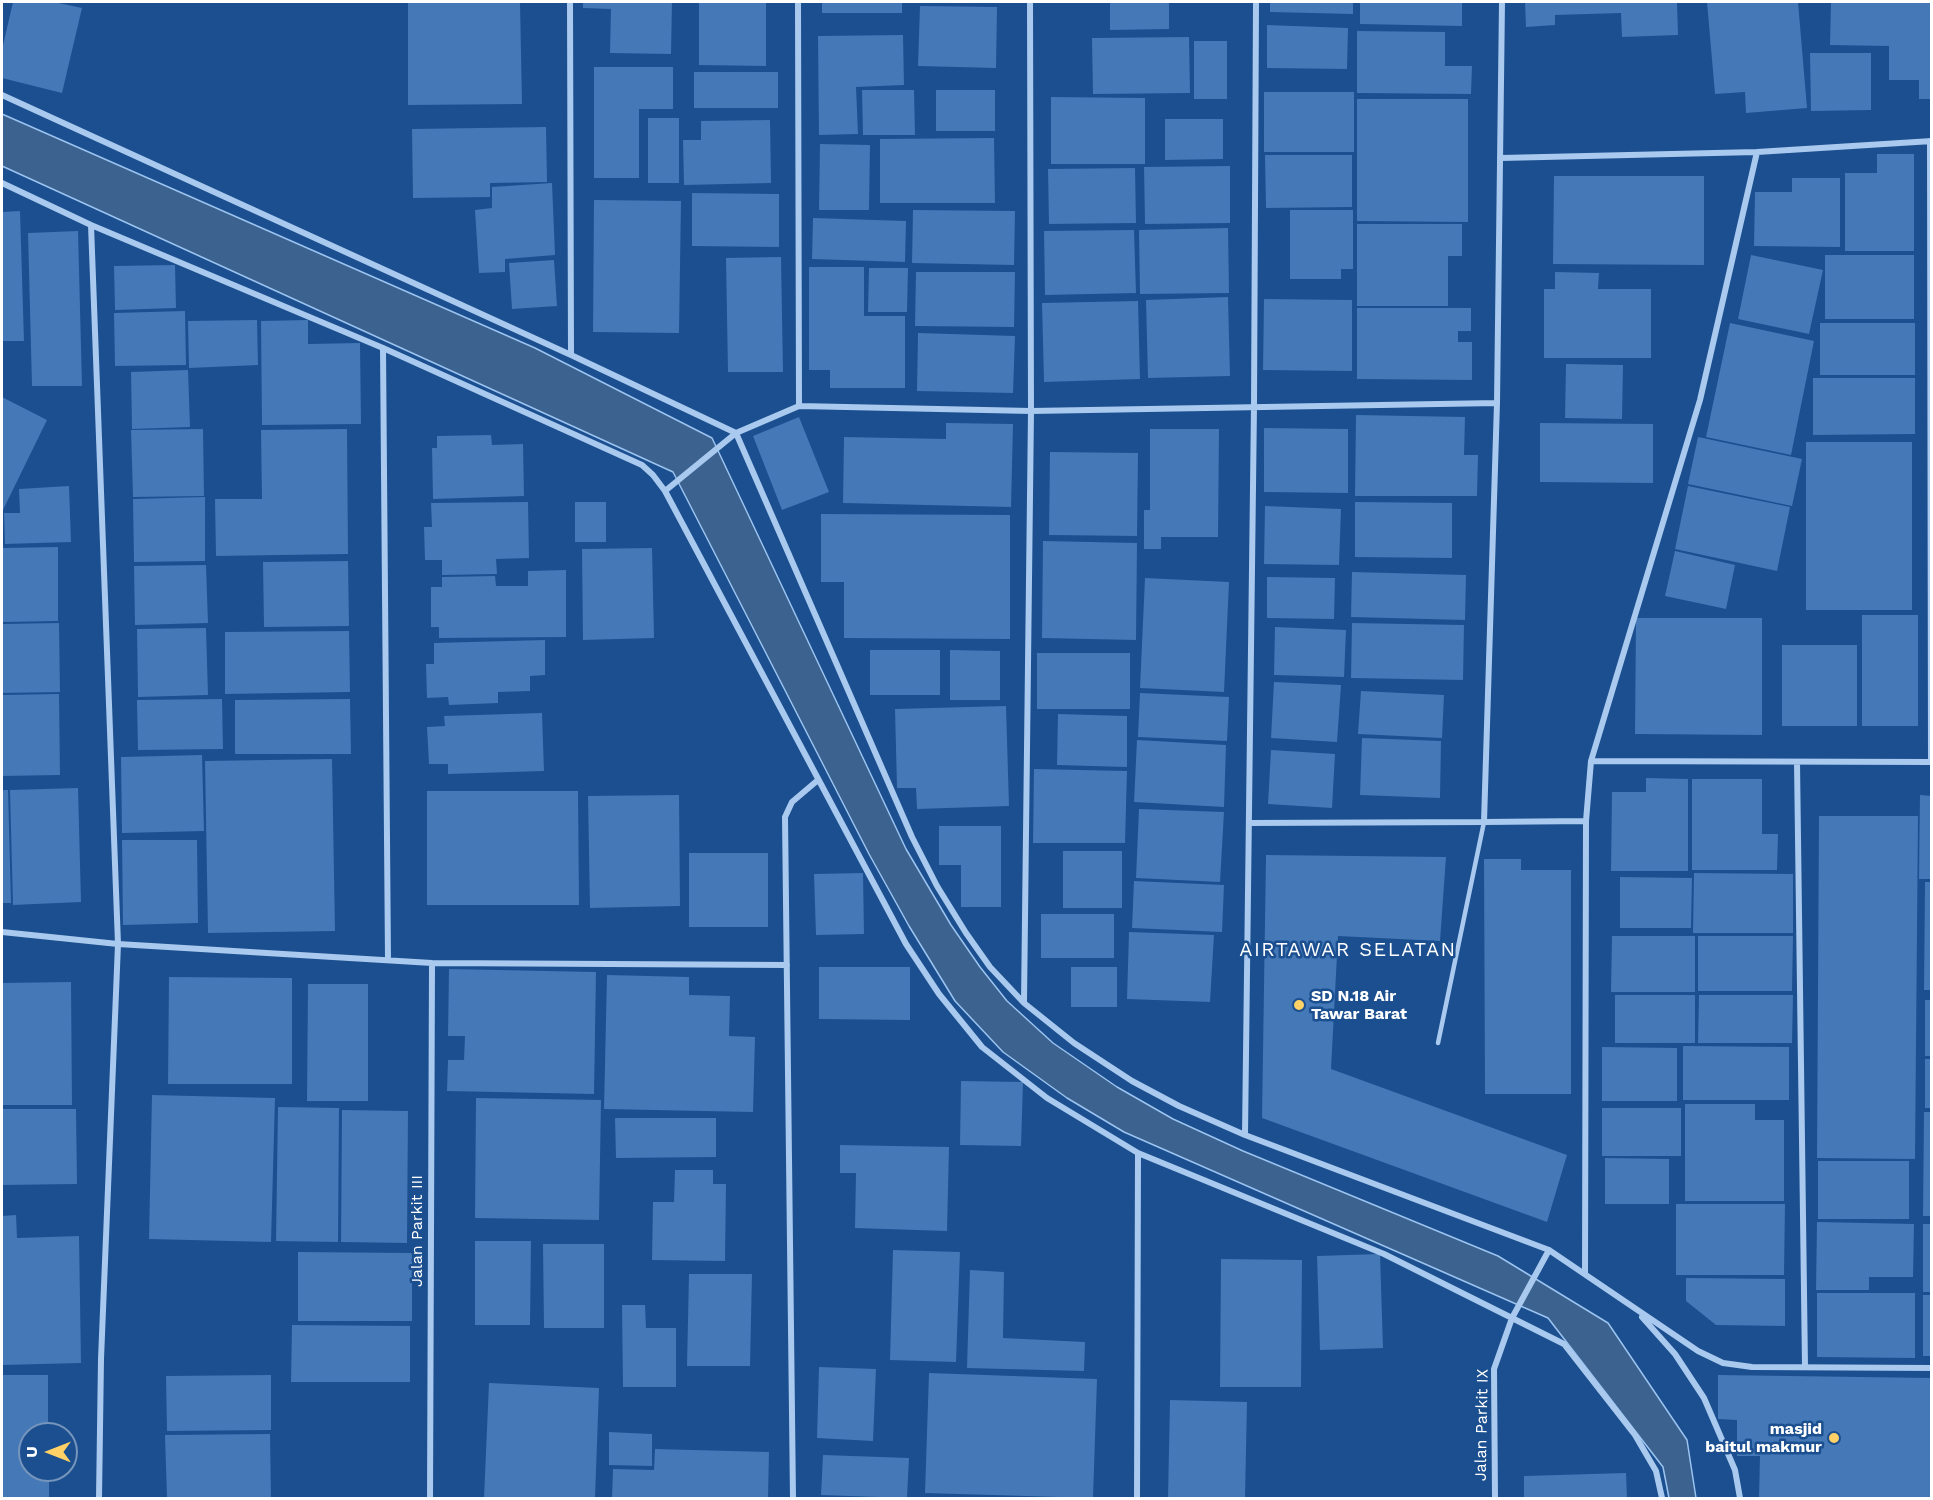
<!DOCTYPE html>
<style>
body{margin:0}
#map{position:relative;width:1933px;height:1500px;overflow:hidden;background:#1b4f8f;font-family:"Work Sans",sans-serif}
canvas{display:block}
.frame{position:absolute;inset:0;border:3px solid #fff;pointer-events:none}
.north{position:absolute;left:18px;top:1422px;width:60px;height:60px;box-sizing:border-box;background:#1b4f8f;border:2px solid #7695bc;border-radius:50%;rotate:270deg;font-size:16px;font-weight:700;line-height:24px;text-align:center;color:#fff}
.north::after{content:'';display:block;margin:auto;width:21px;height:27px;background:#ffd166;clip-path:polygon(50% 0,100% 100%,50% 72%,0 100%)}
</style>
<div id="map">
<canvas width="1933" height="1500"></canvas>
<div class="frame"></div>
<div class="north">U</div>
</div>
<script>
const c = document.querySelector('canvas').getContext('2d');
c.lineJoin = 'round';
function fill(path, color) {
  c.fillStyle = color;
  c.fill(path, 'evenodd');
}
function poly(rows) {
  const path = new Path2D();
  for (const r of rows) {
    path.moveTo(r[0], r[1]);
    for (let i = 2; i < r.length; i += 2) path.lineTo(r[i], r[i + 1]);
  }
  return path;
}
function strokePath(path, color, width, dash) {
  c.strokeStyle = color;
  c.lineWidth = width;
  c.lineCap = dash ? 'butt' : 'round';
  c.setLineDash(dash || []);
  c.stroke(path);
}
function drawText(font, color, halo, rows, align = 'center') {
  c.font = font + ' "Work Sans",sans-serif';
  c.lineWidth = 5;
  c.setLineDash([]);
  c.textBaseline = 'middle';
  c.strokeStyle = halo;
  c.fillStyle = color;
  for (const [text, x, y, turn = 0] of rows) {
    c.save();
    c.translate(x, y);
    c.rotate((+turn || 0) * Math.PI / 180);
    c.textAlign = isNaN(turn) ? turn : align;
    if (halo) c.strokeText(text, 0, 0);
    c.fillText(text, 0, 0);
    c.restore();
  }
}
const water = poly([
 [2,114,535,348,712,438,906,849,951,925,980,967,1007,1001,1053,1043,1117,1087,1173,1119,1243,1151,1498,1256,1608,1323,1687,1440,1696,1498,1669,1498,1663,1467,1548,1318,1124,1132,1067,1098,1003,1052,955,1001,909,926,869,854,673,472,2,166,2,114]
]);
const building = poly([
 [13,2,54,2,82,8,62,93,2,78,2,50],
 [520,2,522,104,408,105,408,3],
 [583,2,672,2,671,54,610,53,611,9,583,8],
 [699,2,766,2,766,66,699,65],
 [822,2,902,2,902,13,822,13],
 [1110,2,1169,2,1169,29,1110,30],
 [1270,2,1353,2,1353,14,1270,12],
 [1360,2,1462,2,1462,26,1360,24],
 [1525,2,1677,2,1678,35,1622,37,1621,13,1555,15,1555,25,1526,27],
 [1707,2,1798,2,1807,108,1746,113,1745,92,1715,94],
 [1831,2,1932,2,1932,99,1919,99,1919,80,1889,80,1889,46,1830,45],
 [920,6,997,7,996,68,918,66],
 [1267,25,1348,28,1347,69,1267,68],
 [1357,31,1445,32,1445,66,1472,66,1471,94,1357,93],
 [903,35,904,85,856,87,858,134,819,135,818,36],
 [1189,37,1190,93,1093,94,1092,38],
 [1194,41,1227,41,1227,99,1194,99],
 [1810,53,1871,53,1871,110,1811,111],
 [594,67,673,67,673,109,639,109,639,178,594,178],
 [694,72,778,72,778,108,694,108],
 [862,90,914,90,915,135,863,135],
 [936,90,995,90,995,131,936,131],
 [1264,92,1354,92,1354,152,1264,152],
 [1051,97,1145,98,1145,164,1051,164],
 [1357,99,1468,99,1468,222,1357,221],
 [648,118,679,118,679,183,648,183],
 [1165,119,1223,119,1223,159,1165,160],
 [770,120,771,183,684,185,683,140,701,140,701,121],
 [546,127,547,182,490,183,490,197,413,198,412,129],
 [994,138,995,203,880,203,880,139],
 [820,144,870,145,869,210,819,210],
 [1877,154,1914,154,1914,251,1845,251,1845,173,1877,173],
 [1265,155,1352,155,1352,207,1266,208],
 [1230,166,1230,223,1145,224,1144,167],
 [1135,168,1136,223,1049,224,1048,169],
 [1554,176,1704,176,1704,265,1553,264],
 [1792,178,1840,178,1840,247,1754,246,1755,192,1792,192],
 [552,183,555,255,505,259,505,272,479,273,475,210,492,208,492,187],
 [692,193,779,194,779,247,692,246],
 [594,200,681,201,679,333,593,332],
 [913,210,1015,211,1014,265,912,263],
 [1290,210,1353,210,1353,269,1341,269,1341,279,1290,279],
 [20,211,24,341,2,341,2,212],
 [813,218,906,221,905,262,812,259],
 [1357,224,1462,224,1462,256,1448,256,1448,306,1357,306],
 [1228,228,1229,293,1140,294,1139,230],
 [1134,230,1136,293,1045,295,1044,231],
 [78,231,82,386,32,386,28,233],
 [1751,255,1823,270,1809,334,1738,319],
 [1825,255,1914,255,1914,319,1825,319],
 [781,257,783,372,728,372,726,258],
 [554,260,557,306,512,309,509,263],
 [175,265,176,308,115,310,114,266],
 [809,267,864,267,864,316,905,316,905,388,830,388,830,370,809,370],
 [869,268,908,268,907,312,868,312],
 [916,272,1015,272,1014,327,915,326],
 [1555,272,1599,273,1598,289,1651,289,1651,358,1544,358,1544,289,1555,289],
 [1228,297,1230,376,1148,378,1146,300],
 [1264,299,1352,300,1352,371,1263,370],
 [1138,301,1140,379,1044,382,1042,303],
 [1357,308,1471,308,1471,331,1458,331,1458,342,1472,342,1472,380,1357,379],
 [185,311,186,365,115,366,114,313],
 [257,320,258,365,189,368,188,321],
 [308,320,308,344,360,343,361,424,262,425,261,321],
 [1730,323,1814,341,1791,455,1706,437],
 [1820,323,1915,323,1915,375,1820,375],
 [918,333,1015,336,1013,393,917,391],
 [1566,364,1623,365,1622,419,1565,418],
 [188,370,190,427,132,429,131,372],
 [1813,378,1915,378,1915,434,1813,435],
 [2,397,47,420,2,512],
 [1356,415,1465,417,1464,455,1478,455,1477,496,1355,496],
 [799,417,829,492,782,510,753,436],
 [946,423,1013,424,1011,507,843,503,844,437,946,439],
 [1540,423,1653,424,1653,483,1540,482],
 [1264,428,1348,429,1348,493,1264,492],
 [203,429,204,496,133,497,131,430],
 [347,429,348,554,216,556,215,499,262,499,261,430],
 [1150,429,1219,429,1218,537,1161,537,1161,549,1144,549,1144,510,1150,510],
 [491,435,492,445,523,444,524,496,433,499,432,448,437,448,437,436],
 [1698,437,1802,459,1792,506,1688,484],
 [1806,442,1912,442,1912,610,1806,610],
 [1050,452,1138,453,1137,536,1049,535],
 [69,486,71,542,5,544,4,513,20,513,19,489],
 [1688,486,1790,507,1777,571,1675,549],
 [205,497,205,561,134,562,133,499],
 [528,502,529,558,496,559,497,574,442,575,442,560,425,560,424,527,432,527,431,503],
 [575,502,606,502,606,542,575,542],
 [1355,502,1452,503,1452,558,1355,557],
 [1265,506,1341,509,1339,565,1264,564],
 [821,514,1010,515,1010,639,844,638,844,582,821,582],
 [1043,541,1137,543,1136,640,1042,638],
 [58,547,58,621,2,622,2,548],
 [652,548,654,638,583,640,582,549],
 [1675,551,1735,565,1726,609,1665,596],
 [348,561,349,626,264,627,263,562],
 [206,565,208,623,135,625,134,566],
 [566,570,566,637,439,638,439,627,431,627,431,587,442,587,442,577,495,576,496,586,528,586,528,571],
 [1352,572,1466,575,1465,620,1351,617],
 [1267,577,1335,578,1334,619,1267,618],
 [1145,578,1229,582,1224,692,1140,688],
 [1862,615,1918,615,1918,726,1862,726],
 [1636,618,1762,618,1762,735,1635,734],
 [59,623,60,692,2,693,2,624],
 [1352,623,1464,625,1463,680,1351,678],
 [1275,627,1346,630,1344,677,1274,675],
 [206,628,208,695,138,697,137,629],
 [349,631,350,692,225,694,225,632],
 [545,640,545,675,530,676,530,691,498,692,498,703,449,705,448,697,427,698,426,664,434,664,434,643],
 [1782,645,1857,645,1857,726,1782,726],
 [870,650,940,650,940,695,870,695],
 [950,650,1000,651,1000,700,950,700],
 [1037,653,1130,653,1130,709,1037,709],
 [1274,682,1341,685,1337,742,1271,738],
 [1361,691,1444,695,1442,738,1358,734],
 [1140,693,1229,697,1227,741,1138,737],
 [59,694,60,775,2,776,2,695],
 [222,699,223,749,138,750,137,700],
 [350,699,351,754,235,754,235,700],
 [1006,706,1009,806,917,809,916,788,897,788,895,709],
 [542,713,544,771,448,774,448,764,429,764,427,727,445,726,444,716],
 [1058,714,1127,716,1127,767,1057,765],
 [1362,738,1441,741,1440,798,1360,795],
 [1137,740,1226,745,1224,807,1134,802],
 [1271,750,1335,754,1332,808,1268,804],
 [202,755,204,831,122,833,121,757],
 [332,759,335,931,208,933,205,761],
 [1034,769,1127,771,1125,843,1033,843],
 [1646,778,1688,779,1688,871,1611,871,1612,792,1646,792],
 [1692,779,1762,779,1762,834,1778,834,1777,870,1692,870],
 [78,788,81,902,13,905,10,790],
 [2,790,8,790,11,903,2,903],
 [427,791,578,791,579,905,427,905],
 [679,795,680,906,590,908,588,796],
 [1920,795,1932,796,1932,879,1919,879],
 [1139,809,1224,812,1220,882,1136,878],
 [1819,816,1918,816,1915,1159,1817,1158],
 [939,826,1001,826,1001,907,961,907,961,865,939,865],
 [122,840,197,840,198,923,123,925],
 [1063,851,1122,851,1122,908,1063,908],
 [689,853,768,853,768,927,689,927],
 [1266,855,1446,857,1440,941,1338,936,1331,1069,1567,1155,1547,1222,1262,1118],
 [1484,859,1521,859,1521,870,1571,870,1571,1094,1485,1094],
 [863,873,864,934,816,935,814,874],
 [1694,873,1793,874,1793,933,1693,933],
 [1620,877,1692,878,1691,928,1620,928],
 [1134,881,1224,885,1222,932,1132,928],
 [1925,882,1932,882,1932,990,1924,990],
 [1041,914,1114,914,1114,958,1041,958],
 [1129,932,1214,935,1210,1002,1127,999],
 [1612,936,1695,936,1695,992,1611,992],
 [1698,936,1793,936,1792,991,1698,991],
 [819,967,910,967,910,1020,819,1019],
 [1071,967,1117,967,1117,1007,1071,1007],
 [449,969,596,972,594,1094,447,1091,448,1060,464,1060,465,1036,448,1036],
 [607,975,689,977,689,995,730,996,729,1036,755,1037,753,1112,604,1109],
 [169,977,292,978,292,1084,168,1084],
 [71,982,72,1105,2,1105,2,983],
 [308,984,368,984,368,1101,307,1101],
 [1615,995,1695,995,1695,1043,1615,1043],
 [1699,995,1793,995,1792,1043,1698,1043],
 [1925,1000,1932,1000,1932,1056,1925,1056],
 [1683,1046,1789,1047,1789,1100,1683,1100],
 [1602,1047,1677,1048,1677,1101,1602,1101],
 [1925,1059,1932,1059,1932,1108,1925,1108],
 [961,1081,1023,1082,1021,1146,960,1145],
 [152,1095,275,1098,271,1242,149,1239],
 [476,1098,601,1100,599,1220,475,1218],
 [1685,1104,1755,1104,1755,1120,1784,1120,1784,1201,1685,1201],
 [278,1107,339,1108,338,1242,276,1241],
 [1602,1108,1681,1108,1681,1156,1602,1156],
 [2,1109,76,1109,77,1184,2,1185],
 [342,1110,408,1111,407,1243,341,1242],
 [1924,1112,1932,1112,1932,1216,1923,1216],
 [615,1118,716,1118,716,1157,616,1158],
 [840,1145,949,1147,947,1231,855,1228,856,1173,840,1173],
 [1605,1158,1669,1159,1669,1204,1605,1204],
 [1818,1161,1909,1161,1909,1219,1818,1219],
 [675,1170,713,1170,713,1184,726,1184,725,1261,652,1260,653,1202,674,1202],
 [1676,1204,1785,1204,1784,1275,1676,1275],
 [16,1215,17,1238,79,1236,81,1363,2,1365,2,1216],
 [1817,1222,1914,1224,1913,1277,1869,1277,1869,1290,1816,1290],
 [1923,1224,1932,1224,1932,1292,1923,1292],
 [475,1241,531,1241,530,1325,475,1325],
 [543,1244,604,1244,604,1328,544,1328],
 [893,1250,960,1252,956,1362,890,1360],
 [298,1252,412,1253,412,1321,298,1321],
 [1380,1254,1383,1348,1320,1350,1317,1256],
 [1221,1259,1302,1260,1301,1387,1220,1387],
 [970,1270,1004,1272,1003,1338,1085,1342,1084,1371,967,1368],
 [689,1274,752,1274,750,1366,687,1366],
 [1686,1278,1785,1279,1785,1326,1716,1325,1686,1301],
 [1817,1293,1915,1293,1915,1358,1817,1357],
 [1923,1295,1932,1295,1932,1356,1923,1356],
 [622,1305,645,1305,646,1328,676,1328,676,1387,623,1387],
 [292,1325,410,1326,410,1382,291,1382],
 [819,1367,876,1369,873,1441,817,1438],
 [929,1373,1097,1379,1093,1498,925,1493],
 [2,1375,48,1375,48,1434,30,1434,30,1470,49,1470,49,1498,2,1498],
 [271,1375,271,1430,167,1431,166,1376],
 [1718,1375,1932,1378,1932,1498,1759,1498,1760,1456,1737,1456,1737,1420,1718,1419],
 [489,1383,599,1388,595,1498,484,1498],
 [1170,1400,1247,1402,1245,1498,1168,1498],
 [609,1432,652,1434,652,1466,609,1465],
 [270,1434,271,1498,167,1498,165,1435],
 [655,1449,769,1452,768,1498,612,1498,613,1469,654,1470],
 [823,1455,909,1458,907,1498,821,1495],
 [1626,1473,1627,1498,1524,1498,1524,1476]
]);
const lane = poly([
 [1438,1043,1484,822]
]);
const street = poly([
 [570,2,571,355],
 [798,2,799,406],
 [1502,2,1497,403,1484,822,1586,821],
 [2,95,571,355,736,433,912,837,937,886,966,933,990,967,1024,1003,1074,1043,1132,1081,1179,1106,1245,1135,1549,1250,1698,1351,1723,1363,1752,1367,1932,1368],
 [1930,141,1931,762],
 [1501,158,1757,152,1932,141],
 [2,183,91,225,383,348,642,465,653,475,665,491],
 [91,225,118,944,101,1359,99,1498],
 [383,348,388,960],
 [1497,403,1031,411,799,406,736,433,665,491,906,944,939,994,982,1047,1047,1098,1138,1153,1384,1254,1564,1344,1635,1435,1656,1471,1662,1498],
 [1591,761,1932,762],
 [1797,762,1805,1367],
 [1249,823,1484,822],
 [2,932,118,944,432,963,787,965],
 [1024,1002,1031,411,1030,2],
 [1245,1135,1254,406,1256,2],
 [1585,1274,1586,821,1591,761,1700,400,1757,152],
 [1642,1317,1675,1354,1704,1398,1735,1470,1740,1498],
 [430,1498,432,963],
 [793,1498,785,817,792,802,818,780],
 [1137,1498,1138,1153],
 [1495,1498,1494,1369,1512,1318,1549,1250]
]);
const markers = [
 [1299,1005,6,"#ffd166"],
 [1834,1438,6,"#ffd166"]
];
const poiNames = [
 ["SD N.18 Air",1311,996],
 ["Tawar Barat",1311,1014],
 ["masjid",1822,1429,"right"],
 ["baitul makmur",1822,1447,"right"]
];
const streetNames = [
 ["Jalan Parkit III",417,1231,-90],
 ["Jalan Parkit IX",1482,1425,-89]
];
const quarterNames = [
 ["AIRTAWAR SELATAN",1348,950]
];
fill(water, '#3c6290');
strokePath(water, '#9cc4f0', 1.5);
fill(building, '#4478b7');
strokePath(lane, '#a9c9ee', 4.5);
strokePath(street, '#a9c9ee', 6);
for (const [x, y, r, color] of markers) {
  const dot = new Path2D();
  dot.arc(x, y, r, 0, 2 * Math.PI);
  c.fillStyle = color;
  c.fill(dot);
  strokePath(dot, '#1b4f8f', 2);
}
drawText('bold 16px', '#fff', '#1b4f8f', poiNames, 'left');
drawText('16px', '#fff', '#1b4f8f', streetNames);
c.letterSpacing = '1.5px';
drawText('20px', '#fff', '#1b4f8f', quarterNames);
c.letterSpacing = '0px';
</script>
